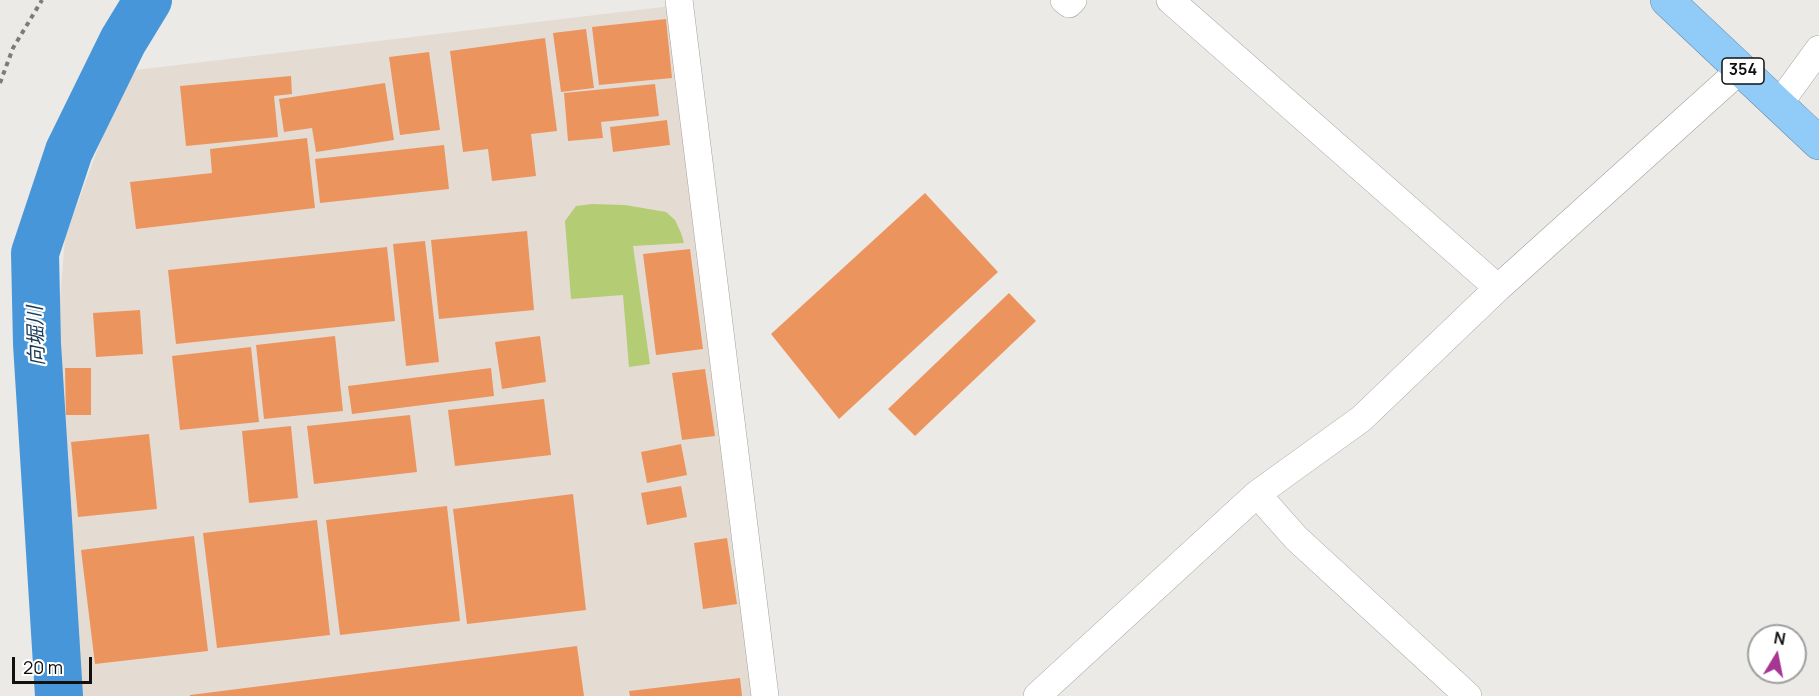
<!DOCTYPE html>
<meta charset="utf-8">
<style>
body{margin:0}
#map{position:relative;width:1819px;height:696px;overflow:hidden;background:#eceae7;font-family:Manrope,sans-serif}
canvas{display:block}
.north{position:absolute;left:1747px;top:624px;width:60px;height:60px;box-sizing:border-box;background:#fff;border:2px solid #a09f9f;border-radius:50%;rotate:10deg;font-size:16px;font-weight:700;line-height:24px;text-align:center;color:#11100f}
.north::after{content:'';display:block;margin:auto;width:21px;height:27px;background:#a63692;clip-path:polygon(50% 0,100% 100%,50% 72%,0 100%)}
.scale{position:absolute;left:12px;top:657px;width:80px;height:27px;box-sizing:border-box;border:3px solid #11100f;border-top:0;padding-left:8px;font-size:18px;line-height:21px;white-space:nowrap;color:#11100f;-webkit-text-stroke:4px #fff;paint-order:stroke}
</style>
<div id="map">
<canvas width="1819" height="696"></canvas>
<div class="north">N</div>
<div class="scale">20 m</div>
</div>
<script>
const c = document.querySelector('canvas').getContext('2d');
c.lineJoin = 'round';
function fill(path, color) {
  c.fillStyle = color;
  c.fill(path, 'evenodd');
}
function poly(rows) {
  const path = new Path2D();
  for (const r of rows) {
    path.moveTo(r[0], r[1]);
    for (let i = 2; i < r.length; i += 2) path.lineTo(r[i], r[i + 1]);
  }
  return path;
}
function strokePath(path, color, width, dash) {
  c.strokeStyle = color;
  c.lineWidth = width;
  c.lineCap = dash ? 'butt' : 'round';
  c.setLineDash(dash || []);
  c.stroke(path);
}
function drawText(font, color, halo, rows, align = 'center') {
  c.font = font + ' Manrope,"Noto Sans JP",sans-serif';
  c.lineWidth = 4.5;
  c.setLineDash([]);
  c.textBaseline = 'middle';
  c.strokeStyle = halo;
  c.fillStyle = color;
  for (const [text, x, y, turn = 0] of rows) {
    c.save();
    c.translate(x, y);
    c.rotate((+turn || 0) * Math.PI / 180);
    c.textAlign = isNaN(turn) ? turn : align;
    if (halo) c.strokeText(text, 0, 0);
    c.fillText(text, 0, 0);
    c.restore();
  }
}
const built = poly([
 [671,6,754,696,69,696,53,387,65,237,127,71]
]);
const green = poly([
 [592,204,625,205,666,212,675,220,681,233,684,243,633,246,650,364,629,367,623,295,571,299,565,221,576,206]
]);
const river = poly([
 [59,696,37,344,35,253,69,151,123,41,148,0]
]);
const building = poly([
 [666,19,672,78,599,85,592,27],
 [586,29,594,88,561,92,553,33],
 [545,38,557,131,531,134,536,176,492,181,488,149,463,152,450,51],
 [429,52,440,130,400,135,389,57],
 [291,76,292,94,274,96,278,137,186,146,180,86],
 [385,83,394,140,316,152,312,128,284,132,279,99],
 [655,84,659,116,601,122,603,138,568,141,564,93],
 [667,120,670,145,613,152,610,127],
 [307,138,315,208,136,229,130,182,212,173,210,149],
 [444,145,449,189,320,203,315,159],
 [925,193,998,272,839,419,771,334],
 [527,231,534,310,439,319,431,240],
 [425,241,439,362,406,366,393,244],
 [387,247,395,321,176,344,168,270],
 [690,249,703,349,656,355,643,254],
 [1009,293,1036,321,915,436,888,409],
 [140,310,143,354,96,357,93,313],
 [335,336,343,411,264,419,256,345],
 [540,336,546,382,502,389,495,342],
 [251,347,259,422,180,430,172,356],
 [65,368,91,368,91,415,66,415],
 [491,368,494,396,352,414,348,386],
 [705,369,715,436,682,440,672,373],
 [544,399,551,455,455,466,448,410],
 [410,415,417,472,314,484,307,426],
 [291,426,298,498,249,503,242,431],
 [149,434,157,509,78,517,71,442],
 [681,444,687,475,647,483,641,452],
 [681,486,687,517,647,525,641,493],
 [573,494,586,610,467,624,453,509],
 [447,506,460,621,340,635,326,520],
 [317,520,330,635,217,648,203,533],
 [194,536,208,651,95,664,81,550],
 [727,538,737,604,703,609,694,543],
 [577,646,584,696,190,696,190,695],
 [740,678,742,696,630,696,629,691]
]);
const path = poly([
 [0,83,13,48,42,0]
]);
const minor = poly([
 [679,0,765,696],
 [1064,0,1069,4,1073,0],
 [1170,0,1498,288],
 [1779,104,1819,49],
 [1257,494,1296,538,1468,696],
 [1037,696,1257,494,1361,419,1498,288,1741,69]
]);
const highway = poly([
 [1667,0,1819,143]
]);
const shields = [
 [1743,71,42]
];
const shieldNames = [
 ["354",1743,71]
];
const waterNames = [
 ["向堀川",37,336,-92]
];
fill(built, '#e4dcd3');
fill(green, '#b4cc73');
strokePath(river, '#4796d9', 48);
fill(building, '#ec945e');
strokePath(minor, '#a4a19f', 28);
strokePath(highway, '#648aa7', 34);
strokePath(path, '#7d7b79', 4, [4.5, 4.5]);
strokePath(minor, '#fff', 27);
strokePath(highway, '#91ccf9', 33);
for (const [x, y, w] of shields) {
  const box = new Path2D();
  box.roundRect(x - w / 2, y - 13, w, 26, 4.5);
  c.fillStyle = '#fff';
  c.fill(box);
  strokePath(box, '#11100f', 1.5);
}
drawText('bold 16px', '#11100f', null, shieldNames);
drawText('italic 20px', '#1a3b57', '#fff', waterNames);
</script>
